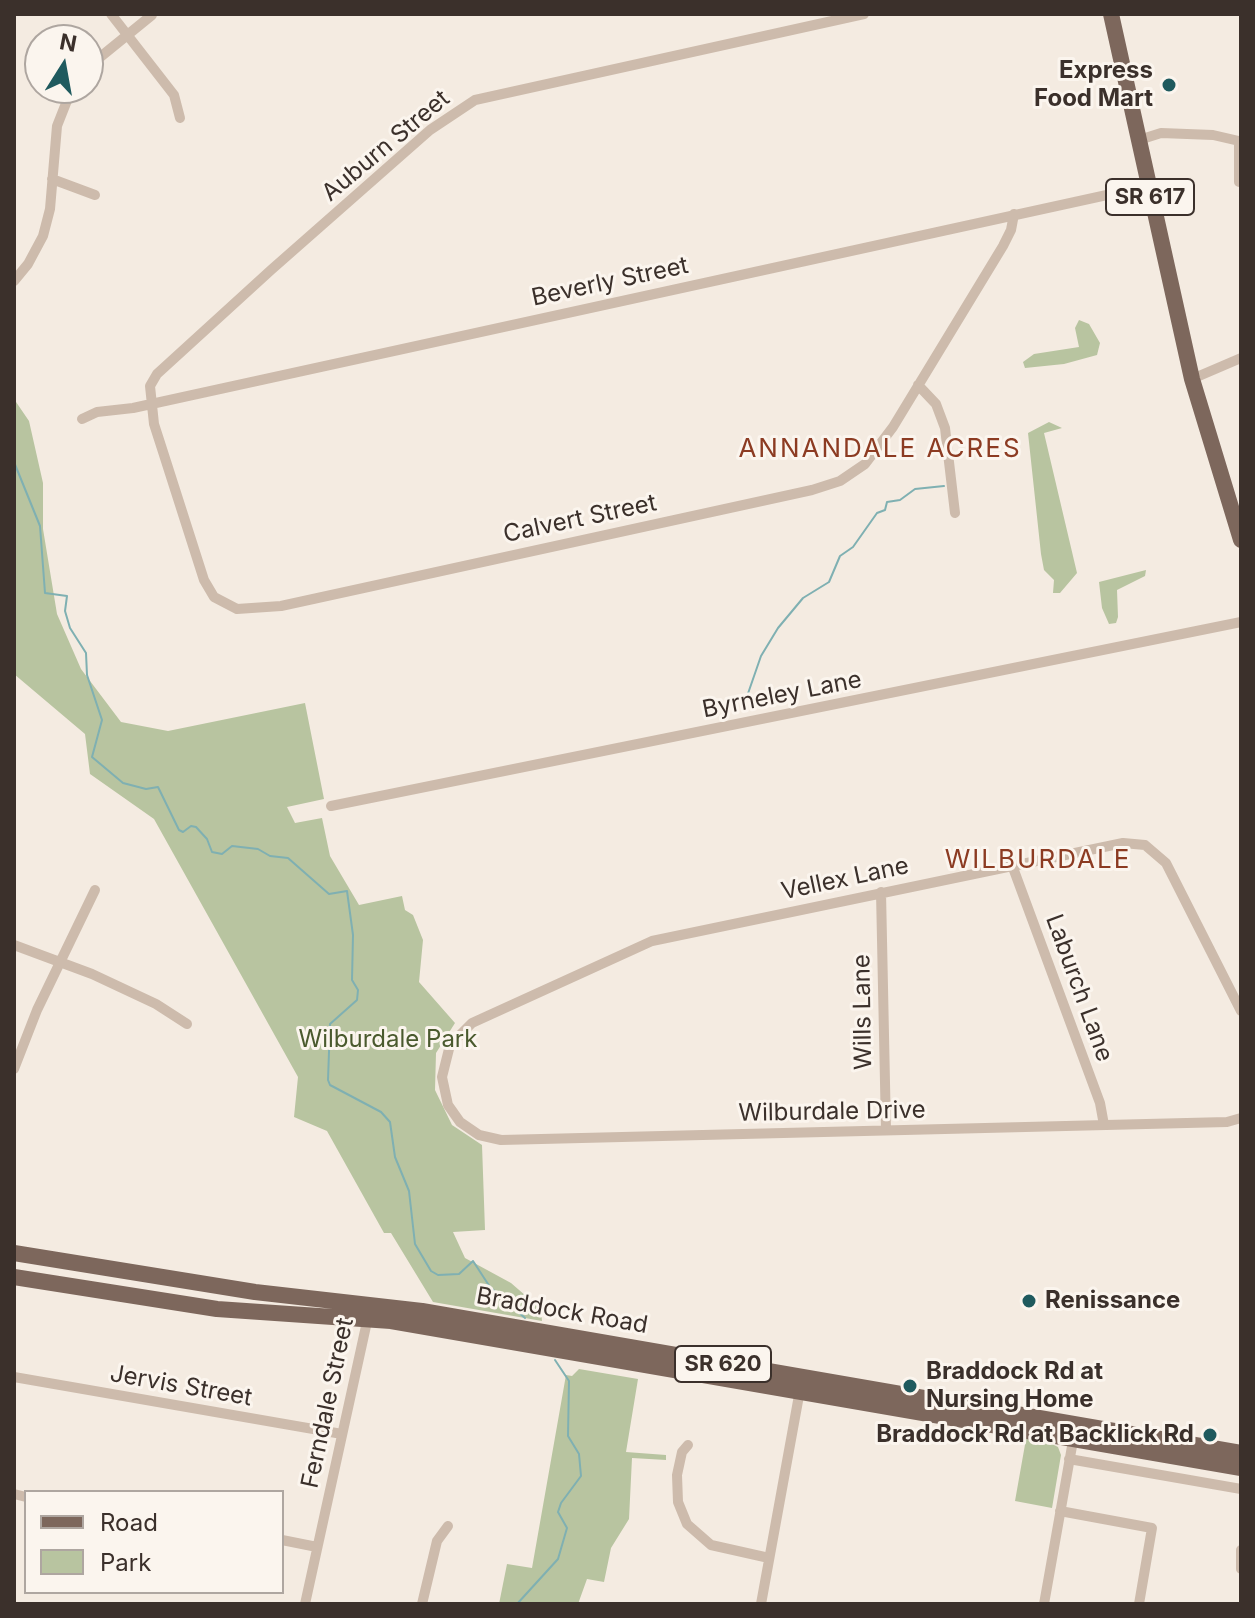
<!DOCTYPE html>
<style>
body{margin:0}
#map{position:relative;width:1255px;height:1618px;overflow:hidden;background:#f4ebe1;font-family:Inter,sans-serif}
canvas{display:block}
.frame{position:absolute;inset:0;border:16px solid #3b302b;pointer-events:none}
.legend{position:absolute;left:24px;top:1490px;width:260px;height:104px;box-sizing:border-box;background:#fbf5ee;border:2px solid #aea6a0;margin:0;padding:10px 14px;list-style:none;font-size:24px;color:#3b302b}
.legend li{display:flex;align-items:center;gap:16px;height:40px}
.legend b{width:40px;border:2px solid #aea6a0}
.north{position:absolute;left:24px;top:24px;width:80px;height:80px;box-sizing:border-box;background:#fbf5ee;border:2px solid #aea6a0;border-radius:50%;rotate:11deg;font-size:22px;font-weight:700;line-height:32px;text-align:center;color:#3b302b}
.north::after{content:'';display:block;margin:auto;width:28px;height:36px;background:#1f5a5e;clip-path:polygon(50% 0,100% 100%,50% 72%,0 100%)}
</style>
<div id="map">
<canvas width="1255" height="1618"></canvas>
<div class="frame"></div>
<ul class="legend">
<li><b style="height:10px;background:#7d675c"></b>Road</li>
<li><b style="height:22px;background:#b8c4a0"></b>Park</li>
</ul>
<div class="north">N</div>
</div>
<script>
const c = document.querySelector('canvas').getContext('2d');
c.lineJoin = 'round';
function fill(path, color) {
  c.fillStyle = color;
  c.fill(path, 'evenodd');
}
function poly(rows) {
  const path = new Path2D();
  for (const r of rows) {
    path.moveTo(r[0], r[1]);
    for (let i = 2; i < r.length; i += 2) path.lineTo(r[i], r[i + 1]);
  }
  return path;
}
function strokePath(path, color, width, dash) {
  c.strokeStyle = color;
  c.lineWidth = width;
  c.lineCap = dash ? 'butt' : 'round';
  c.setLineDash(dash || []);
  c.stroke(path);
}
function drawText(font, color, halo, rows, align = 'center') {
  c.font = font + ' Inter,sans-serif';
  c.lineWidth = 6;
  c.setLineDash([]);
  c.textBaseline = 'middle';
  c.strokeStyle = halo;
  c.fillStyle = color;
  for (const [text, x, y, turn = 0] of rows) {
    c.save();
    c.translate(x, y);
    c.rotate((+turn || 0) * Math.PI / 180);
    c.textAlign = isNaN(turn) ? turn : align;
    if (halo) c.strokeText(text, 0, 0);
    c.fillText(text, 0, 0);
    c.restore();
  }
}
const green = poly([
 [1079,320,1089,324,1100,343,1097,355,1064,364,1025,368,1023,362,1034,354,1079,347,1075,328],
 [14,399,29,421,43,483,43,529,57,614,81,669,121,722,168,731,305,703,324,799,287,807,295,823,322,818,330,856,359,905,402,896,405,910,413,915,423,940,419,982,455,1023,436,1053,435,1090,452,1125,482,1145,485,1230,453,1232,465,1258,511,1283,541,1309,542,1321,433,1302,391,1233,384,1233,327,1131,294,1117,298,1077,154,819,90,774,85,734,14,674],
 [1049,422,1062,428,1044,433,1077,573,1060,593,1053,593,1054,580,1044,570,1041,554,1028,433],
 [1146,570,1145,576,1117,590,1118,617,1116,623,1109,624,1102,608,1099,582],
 [579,1369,638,1379,626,1452,666,1455,666,1460,632,1458,629,1519,611,1548,604,1582,587,1579,578,1604,499,1604,507,1564,532,1568,566,1375,572,1376],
 [1026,1439,1050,1443,1058,1447,1061,1455,1052,1508,1015,1501]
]);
const stream = poly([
 [14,462,40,526,45,593,67,596,65,611,70,628,86,653,87,675,102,720,92,757,123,783,146,789,158,787,179,830,183,832,191,826,196,827,207,839,212,852,222,854,232,846,258,849,270,856,288,858,329,894,347,891,353,935,352,980,358,990,357,1000,330,1024,328,1080,330,1085,381,1112,390,1122,395,1157,409,1191,415,1244,431,1271,438,1275,459,1274,473,1261,490,1287,525,1318],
 [744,705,761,656,778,628,803,598,829,582,840,556,853,547,877,513,885,510,887,502,900,500,915,489,944,486],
 [517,1604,558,1559,567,1528,558,1512,561,1503,581,1476,579,1454,568,1436,569,1381,555,1360]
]);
const street = poly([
 [111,14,174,95,180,118],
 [864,14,475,100,430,130,271,270,157,374,150,386,154,424,164,455,204,580,214,597,237,609,281,606,812,490,840,481,865,464,893,427,1003,246,1011,230,1014,214],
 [88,67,152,15],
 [1139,140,1161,133,1213,135,1239,141,1239,182],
 [52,179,95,195],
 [14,281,28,264,43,236,50,209,57,126,72,88],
 [1192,379,1241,358],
 [918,385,936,404,945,428,955,513],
 [82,419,97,412,133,408,1148,186],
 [331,806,1241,622],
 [1012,865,1100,1103,1104,1125],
 [881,892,886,1130],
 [14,945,92,974,156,1004,187,1024],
 [1241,1011,1166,863,1145,845,1123,843,652,941,472,1023,450,1045,442,1077,448,1105,460,1122,479,1135,501,1140,1227,1122,1241,1118],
 [14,1069,37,1010,95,890],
 [14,1377,342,1434],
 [688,1445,682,1452,677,1475,678,1502,687,1524,711,1545,769,1558],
 [1069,1459,1241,1489],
 [14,1494,26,1497],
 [1060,1511,1152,1528,1139,1604],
 [282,1540,317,1547],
 [1241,1550,1241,1569],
 [305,1604,368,1317],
 [422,1604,437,1541,448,1526],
 [761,1604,800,1390],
 [1044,1604,1074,1435]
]);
const primary = poly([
 [1111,14,1192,379,1241,540],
 [14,1253,255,1292,422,1311,1241,1453],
 [14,1277,217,1309,391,1321,1241,1468]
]);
const markers = [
 [1169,85,8,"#1f5a5e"],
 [1029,1301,8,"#1f5a5e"],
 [910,1386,8,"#1f5a5e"],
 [1210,1435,8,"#1f5a5e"]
];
const shields = [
 [1150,197,88],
 [723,1364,96]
];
const shieldNames = [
 ["SR 617",1150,197],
 ["SR 620",723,1364]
];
const poiNames = [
 ["Express",1153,71],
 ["Food Mart",1153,99],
 ["Renissance",1045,1301,"left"],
 ["Braddock Rd at",926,1372,"left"],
 ["Nursing Home",926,1400,"left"],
 ["Braddock Rd at Backlick Rd",1194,1435]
];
const streetNames = [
 ["Auburn Street",386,146,-40],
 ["Beverly Street",610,282,-12],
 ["Calvert Street",580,519,-12],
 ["Byrneley Lane",782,695,-11],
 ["Vellex Lane",845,879,-12],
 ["Laburch Lane",1079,988,70],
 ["Wills Lane",863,1012,-91],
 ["Wilburdale Drive",832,1112,-1],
 ["Braddock Road",562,1311,10],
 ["Jervis Street",181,1386,10],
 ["Ferndale Street",328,1403,-78]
];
const parkNames = [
 ["Wilburdale Park",388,1040]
];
const neighbourhoodNames = [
 ["ANNANDALE ACRES",880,449],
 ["WILBURDALE",1038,860]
];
fill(green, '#b8c4a0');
strokePath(stream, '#7fb0b2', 2);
strokePath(street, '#cdbbac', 10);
strokePath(primary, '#7d675c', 16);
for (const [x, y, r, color] of markers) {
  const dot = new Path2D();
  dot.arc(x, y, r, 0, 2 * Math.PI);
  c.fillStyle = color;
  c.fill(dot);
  strokePath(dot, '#fbf5ee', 3);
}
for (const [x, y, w] of shields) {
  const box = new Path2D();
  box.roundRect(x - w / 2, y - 18, w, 36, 6);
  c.fillStyle = '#fbf5ee';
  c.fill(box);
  strokePath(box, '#3b302b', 2);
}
drawText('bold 22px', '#3b302b', null, shieldNames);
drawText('bold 24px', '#3b302b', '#fbf5ee', poiNames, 'right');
drawText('24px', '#3b302b', '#fbf5ee', streetNames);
drawText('24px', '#4a5a2e', '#fbf5ee', parkNames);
c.letterSpacing = '2px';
drawText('26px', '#8c3b22', '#fbf5ee', neighbourhoodNames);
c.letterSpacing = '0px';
</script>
